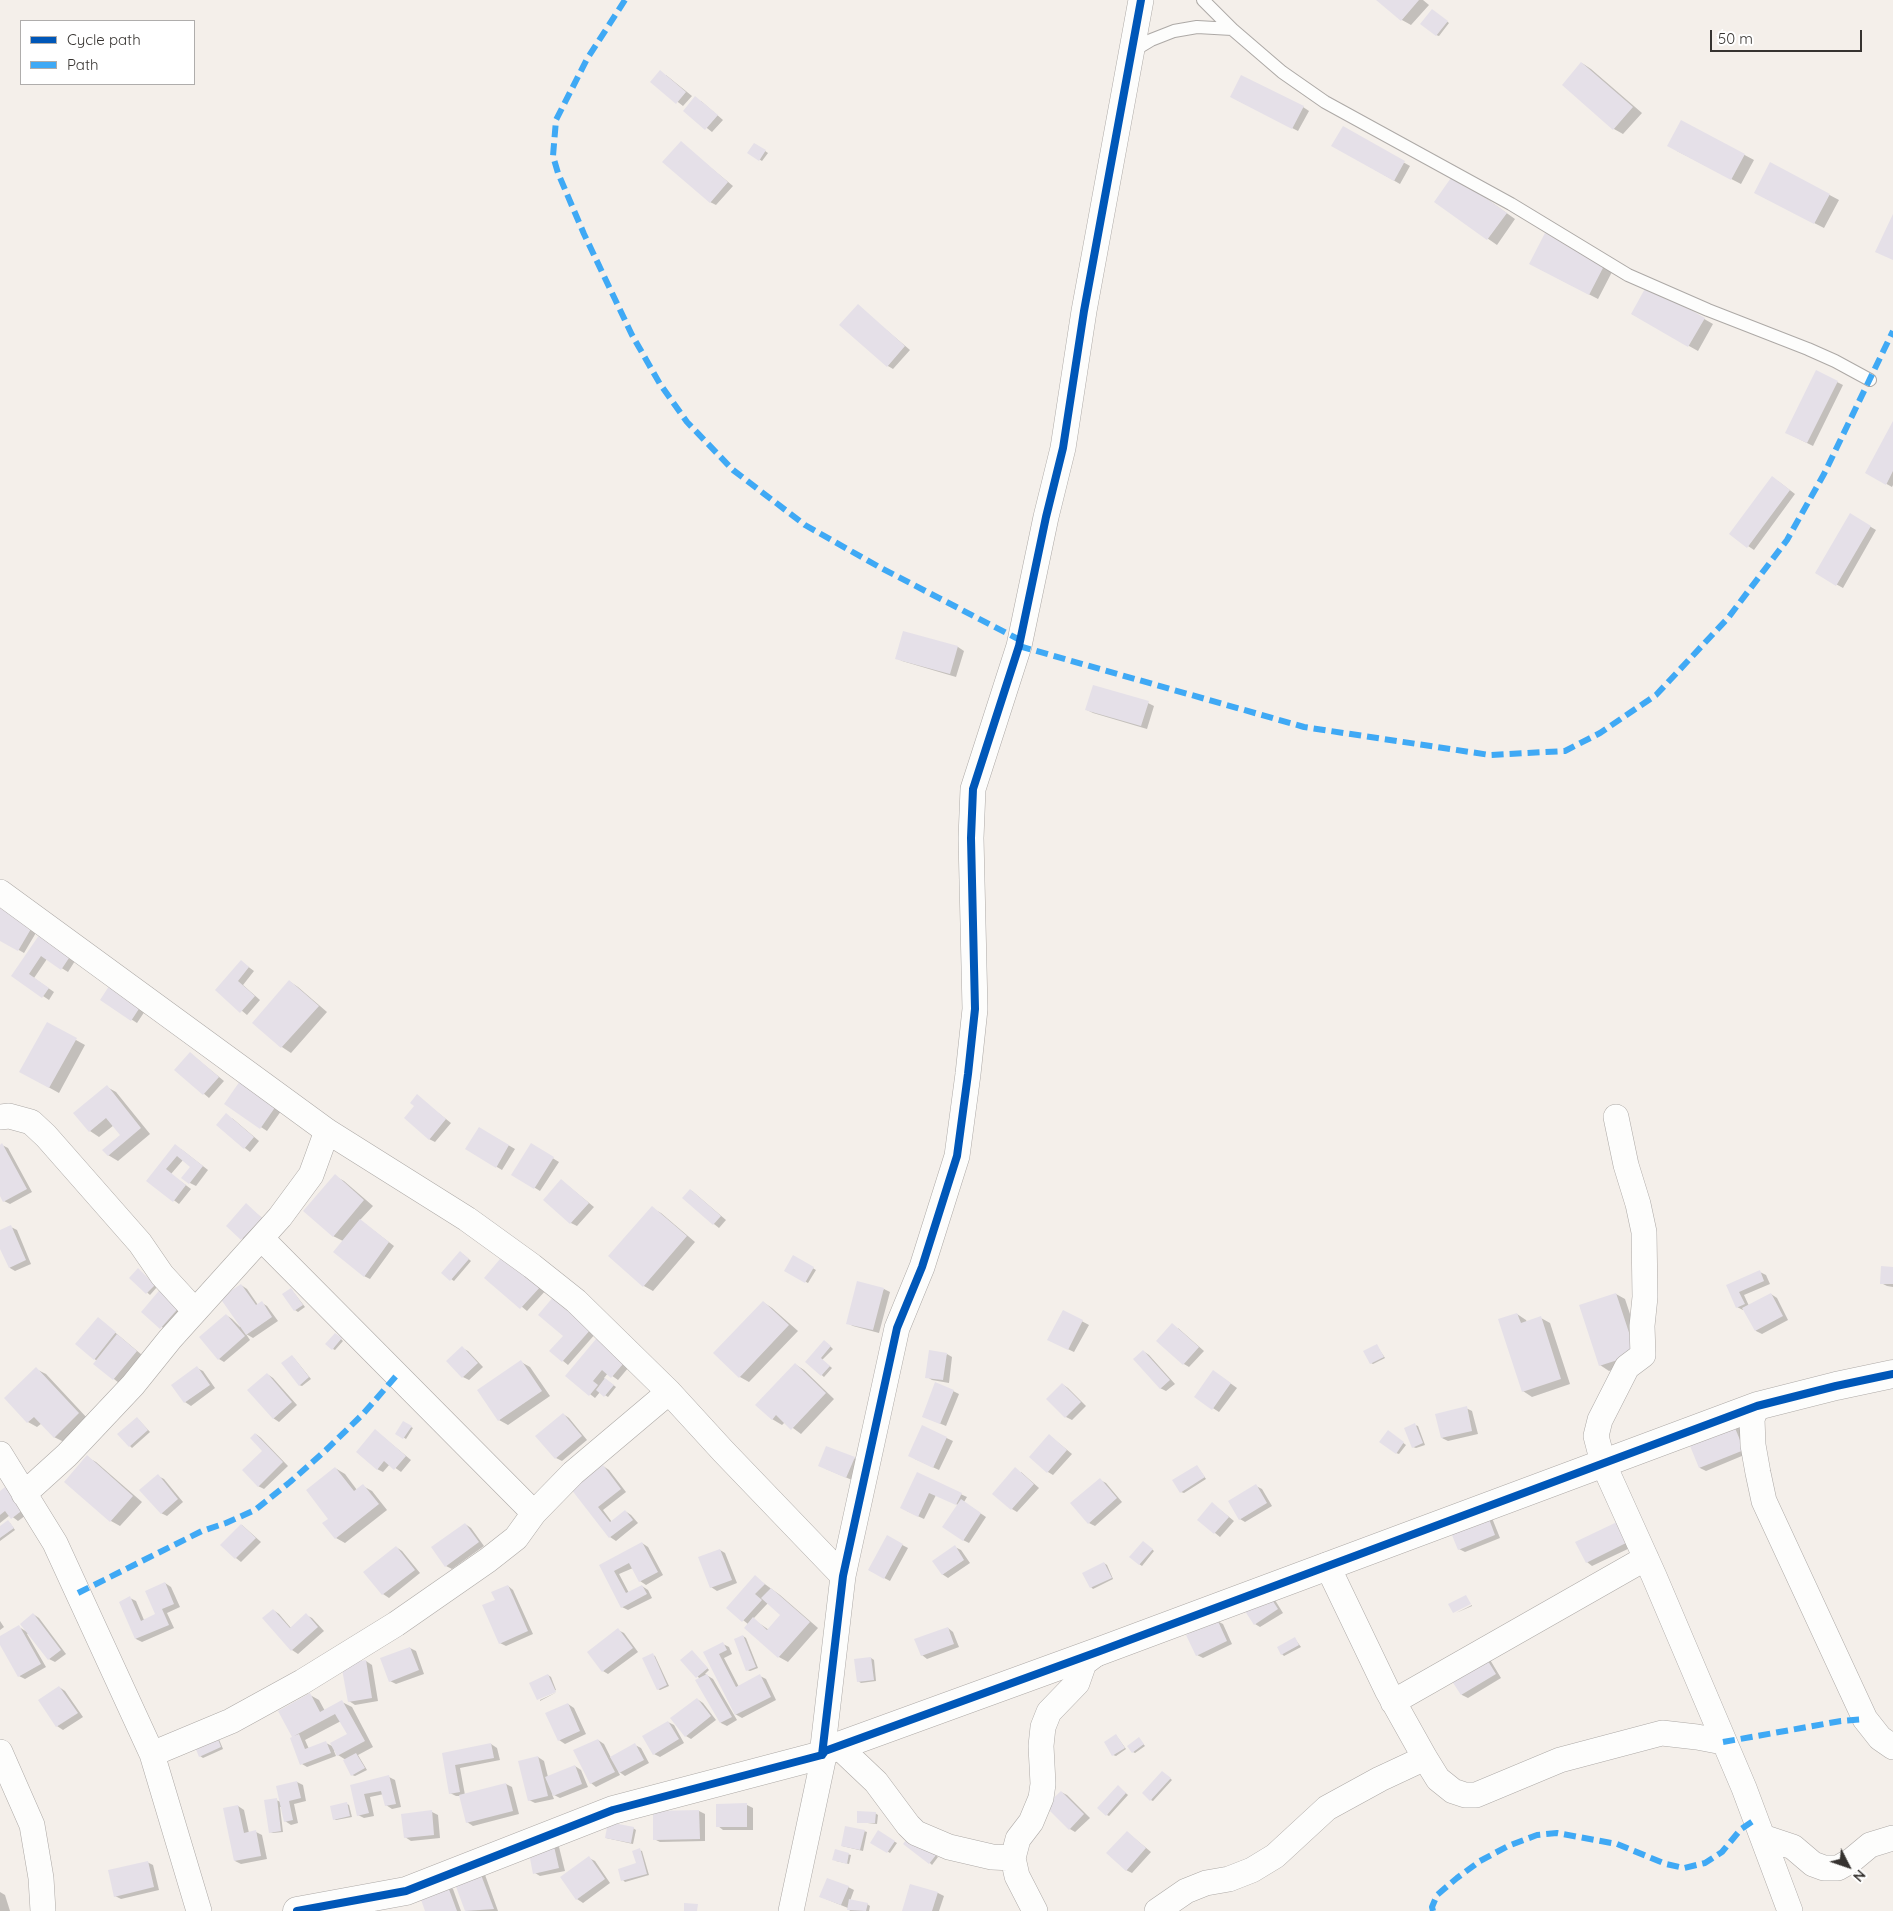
<!DOCTYPE html>
<style>
body{margin:0}
#map{position:relative;width:1893px;height:1911px;overflow:hidden;background:#f4efea;font-family:Quicksand,sans-serif}
canvas{display:block}
.legend{position:absolute;left:20px;top:20px;width:175px;height:65px;box-sizing:border-box;background:#fff;border:1px solid #afadac;margin:0;padding:6px 9px;list-style:none;font-size:15px;color:#363330}
.legend li{display:flex;align-items:center;gap:10px;height:25px}
.legend b{width:25px;border:1px solid #afadac}
.north{position:absolute;left:1823px;top:1841px;width:50px;height:50px;-webkit-text-stroke:4px #fff;paint-order:stroke;rotate:131deg;font-size:14px;font-weight:700;line-height:20px;text-align:center;color:#363330}
.north::after{content:'';display:block;margin:auto;width:18px;height:22px;background:#363330;clip-path:polygon(50% 0,100% 100%,50% 72%,0 100%)}
.scale{position:absolute;left:1710px;top:30px;width:152px;height:22px;box-sizing:border-box;border:2px solid #363330;border-top:0;padding-left:6px;font-size:15px;line-height:18px;white-space:nowrap;color:#363330;-webkit-text-stroke:4px #fff;paint-order:stroke}
</style>
<div id="map">
<canvas width="1893" height="1911"></canvas>
<ul class="legend">
<li><b style="height:6px;background:#0057b8"></b>Cycle path</li>
<li><b style="height:6px;background:#3fa9f5"></b>Path</li>
</ul>
<div class="north">N</div>
<div class="scale">50 m</div>
</div>
<script>
const c = document.querySelector('canvas').getContext('2d');
c.lineJoin = 'round';
function fill(path, color) {
  c.fillStyle = color;
  c.fill(path, 'evenodd');
}
function poly(rows) {
  const path = new Path2D();
  for (const r of rows) {
    path.moveTo(r[0], r[1]);
    for (let i = 2; i < r.length; i += 2) path.lineTo(r[i], r[i + 1]);
  }
  return path;
}
function strokePath(path, color, width, dash) {
  c.strokeStyle = color;
  c.lineWidth = width;
  c.lineCap = dash ? 'butt' : 'round';
  c.setLineDash(dash || []);
  c.stroke(path);
}
const shadow = poly([
 [1378,0,1423,0,1429,5,1411,25,1402,20],
 [1435,12,1449,23,1439,36,1436,35],
 [1582,63,1591,69,1642,113,1623,134,1614,129],
 [666,75,692,96,683,106,652,82],
 [1237,100,1303,107,1309,111,1298,131],
 [701,101,723,120,712,132,685,111],
 [1681,121,1754,160,1741,184,1677,151],
 [1343,128,1410,166,1400,184,1333,146],
 [681,143,733,186,716,205,710,202],
 [755,144,768,153,762,161,749,153],
 [1771,164,1839,200,1824,228,1765,198],
 [1463,182,1515,219,1497,245,1435,202],
 [1604,265,1613,270,1598,299,1540,269],
 [1648,287,1713,324,1698,351,1632,314],
 [858,306,910,350,893,369,888,366],
 [1837,382,1843,385,1813,446,1793,436],
 [1893,424,1893,485,1892,487,1867,473],
 [1778,481,1795,494,1754,550,1730,534],
 [1851,515,1876,530,1843,588,1816,573],
 [904,632,958,647,964,651,956,677,902,661,897,658],
 [1148,703,1154,706,1147,729,1093,713,1087,710],
 [40,926,24,953,0,939],
 [45,929,80,953,68,972,47,959,34,978,54,992,49,1000,13,976],
 [242,962,254,971,243,985,260,1000,247,1015,217,990],
 [289,981,298,987,327,1012,291,1053,282,1047,254,1022],
 [102,1000,149,1005,137,1023],
 [47,1024,85,1045,59,1093,21,1072],
 [190,1053,224,1081,209,1098,176,1070],
 [246,1086,281,1111,267,1131,226,1104],
 [107,1087,116,1092,150,1134,118,1161,108,1155,122,1135,114,1125,99,1137,90,1131,75,1113],
 [417,1096,451,1123,435,1142,429,1139,416,1106],
 [232,1118,259,1141,250,1152,245,1148],
 [479,1128,515,1149,502,1170,467,1149],
 [2,1145,8,1148,32,1192,10,1204,4,1201,0,1193,0,1146],
 [531,1145,559,1162,540,1191,513,1174],
 [181,1149,208,1170,196,1186,190,1183,192,1167,183,1160,171,1174,191,1189,179,1204,148,1181],
 [335,1176,344,1181,373,1206,360,1220,394,1246,370,1279,364,1276,343,1241,333,1236],
 [561,1180,594,1207,577,1226,571,1223],
 [691,1190,726,1220,719,1228,714,1224],
 [246,1205,267,1222,248,1243,227,1226],
 [652,1208,661,1213,695,1242,653,1291,644,1286],
 [11,1227,17,1230,31,1264,15,1271,10,1268,0,1246,0,1232],
 [463,1254,471,1261,454,1281,451,1279],
 [794,1257,816,1270,808,1283,786,1271],
 [1893,1268,1893,1287,1887,1286,1881,1283],
 [139,1270,157,1287,150,1295,131,1278],
 [1760,1272,1766,1275,1770,1284,1744,1295,1749,1306,1771,1294,1777,1298,1788,1320,1762,1334,1756,1331,1745,1310,1743,1310,1737,1307,1728,1286],
 [486,1277,547,1289,527,1311],
 [241,1285,247,1289,258,1305,262,1303,267,1306,278,1321,253,1338,246,1334,250,1340,224,1362,219,1359,226,1315,232,1319,240,1327,241,1326],
 [291,1289,305,1307,298,1312,295,1310],
 [884,1289,890,1292,879,1333,853,1326,847,1323],
 [1616,1294,1625,1299,1645,1359,1609,1371,1600,1365],
 [560,1301,596,1333,568,1365,551,1351,564,1336],
 [763,1302,772,1308,798,1331,749,1382,740,1377,715,1353],
 [188,1307,167,1331,143,1312],
 [1063,1311,1089,1325,1074,1352,1055,1343],
 [1517,1314,1526,1320,1527,1322,1541,1318,1550,1323,1570,1384,1532,1397,1523,1391],
 [99,1319,142,1355,119,1383,114,1379,97,1361,77,1344],
 [1178,1328,1204,1351,1189,1367,1184,1364],
 [338,1336,343,1341,335,1350,333,1349],
 [827,1343,833,1349,822,1360,832,1368,824,1377,807,1362],
 [1377,1346,1385,1358,1373,1364,1371,1363],
 [462,1348,468,1351,483,1367,469,1380,463,1377],
 [1143,1351,1149,1355,1175,1384,1166,1391,1160,1388],
 [947,1354,952,1357,949,1383,932,1380,927,1377],
 [294,1358,311,1379,302,1386,299,1385],
 [634,1361,618,1380,608,1373,604,1378,616,1387,608,1397,600,1392,595,1398,567,1376],
 [521,1362,530,1367,550,1396,508,1425,499,1420],
 [795,1364,804,1370,834,1399,801,1434,785,1422,782,1425,772,1419],
 [197,1368,203,1371,215,1388,191,1406,185,1402,173,1385],
 [36,1369,46,1374,88,1419,64,1442,54,1437,42,1423,37,1427,28,1422,5,1398],
 [267,1374,273,1378,297,1405,279,1422,273,1418],
 [1219,1375,1237,1388,1219,1412,1196,1397],
 [1062,1384,1068,1388,1086,1406,1072,1420,1066,1417],
 [953,1391,959,1394,946,1426,929,1419],
 [1466,1408,1472,1411,1478,1434,1448,1441,1442,1438],
 [563,1414,569,1418,587,1440,562,1461,556,1458],
 [139,1420,150,1432,132,1448,130,1446],
 [403,1423,413,1428,406,1439,397,1433],
 [1415,1425,1418,1426,1425,1445,1416,1448,1413,1447],
 [923,1427,953,1441,939,1470,915,1459],
 [1739,1427,1749,1453,1706,1471,1700,1468,1689,1442],
 [376,1431,411,1460,401,1472,390,1464,383,1472,377,1469],
 [1390,1433,1406,1445,1399,1454,1396,1453],
 [256,1434,261,1438,288,1466,264,1489,258,1486,264,1451],
 [1049,1435,1072,1454,1053,1475,1048,1472],
 [87,1457,96,1462,142,1502,120,1526,111,1521,66,1482],
 [854,1458,860,1462,852,1480,826,1469],
 [603,1466,609,1470,626,1492,603,1510,612,1522,625,1511,631,1515,638,1523,616,1541,610,1537,573,1489],
 [1197,1466,1206,1479,1184,1493,1181,1492],
 [335,1468,345,1474,357,1490,363,1486,372,1491,387,1510,345,1543,336,1538],
 [1021,1472,1039,1488,1017,1512,1012,1509],
 [917,1474,967,1497,964,1502,986,1517,969,1543,963,1540,958,1505,936,1495,924,1519,907,1511],
 [158,1476,164,1479,183,1502,167,1516,161,1513],
 [1100,1480,1106,1483,1122,1502,1095,1526,1089,1523],
 [1256,1486,1262,1489,1272,1506,1245,1522,1240,1519],
 [5,1488,11,1492,29,1513,18,1521,10,1515,0,1523,0,1493],
 [1213,1504,1234,1521,1220,1537,1199,1520],
 [1490,1513,1500,1538,1465,1552,1459,1549],
 [10,1523,15,1530,0,1541,0,1527],
 [465,1524,471,1528,484,1546,452,1569,446,1566],
 [1617,1524,1632,1547,1592,1566,1587,1562],
 [242,1525,261,1542,241,1562,236,1558],
 [887,1537,908,1548,890,1581,869,1570],
 [642,1543,648,1547,663,1575,646,1585,640,1581,633,1568,619,1574,629,1593,642,1586,648,1590,652,1598,628,1610,622,1607,601,1566],
 [1146,1544,1154,1551,1142,1566,1139,1564],
 [396,1547,402,1551,420,1573,389,1598,383,1594,365,1572],
 [955,1547,961,1550,970,1563,948,1578,942,1574],
 [720,1550,725,1553,737,1583,717,1591,711,1587],
 [1104,1563,1107,1565,1113,1579,1093,1589,1091,1587],
 [755,1577,780,1595,818,1628,788,1662,779,1657,748,1624,728,1608],
 [768,1603,782,1615,769,1630,753,1619],
 [165,1583,171,1587,180,1607,167,1613,174,1628,142,1642,136,1639,120,1603,130,1598,136,1601,144,1620,157,1615],
 [508,1586,513,1590,533,1634,506,1646,500,1643,497,1600],
 [1273,1597,1283,1613,1260,1627,1255,1624],
 [1472,1605,1472,1606,1456,1613],
 [273,1610,279,1614,291,1628,306,1615,312,1618,324,1631,298,1654,292,1650,264,1619],
 [33,1614,39,1618,66,1654,55,1662,49,1659,29,1633,27,1634,46,1667,25,1679,19,1676,0,1643,0,1638,19,1627,27,1632],
 [0,1621,4,1627,0,1630],
 [1217,1621,1223,1624,1232,1644,1203,1658,1197,1655],
 [948,1628,953,1632,959,1647,927,1659,922,1655],
 [618,1630,624,1633,638,1652,608,1674,603,1671],
 [743,1636,746,1638,758,1668,750,1671,747,1670],
 [1295,1639,1301,1647,1284,1656,1282,1654],
 [723,1644,729,1647,732,1654,724,1658,739,1687,760,1676,766,1679,776,1700,742,1718,735,1714,705,1653],
 [410,1648,416,1651,424,1674,396,1684,390,1681],
 [692,1651,709,1670,705,1674,713,1679,737,1720,727,1726,721,1723,697,1681,700,1679,682,1660],
 [653,1655,655,1656,669,1686,660,1690,658,1689],
 [871,1658,874,1660,876,1681,861,1683,858,1681,856,1660],
 [1489,1658,1501,1678,1468,1698,1462,1695,1450,1675],
 [366,1661,372,1665,378,1701,355,1705,349,1701],
 [548,1675,551,1677,556,1690,538,1698],
 [59,1687,65,1691,83,1717,63,1730,57,1726,40,1701],
 [557,1692,540,1701,540,1700],
 [310,1695,319,1700,325,1711,342,1702,352,1707,373,1747,358,1755,367,1770,355,1776,352,1775,346,1760,338,1755,335,1750,334,1751,336,1756,307,1767,302,1764,293,1736],
 [341,1721,348,1735,334,1747,326,1743,309,1749,305,1740],
 [697,1699,703,1703,716,1720,691,1739,686,1736],
 [568,1704,574,1708,586,1734,565,1744,559,1740],
 [668,1722,674,1725,684,1743,660,1757,654,1754],
 [1116,1735,1126,1749,1116,1756,1113,1755],
 [218,1737,223,1749,203,1758,200,1756],
 [1139,1739,1145,1746,1135,1753,1133,1752],
 [598,1740,604,1744,611,1758,635,1745,641,1748,649,1763,625,1776,618,1771,620,1775,596,1787,591,1783],
 [491,1744,497,1748,500,1760,460,1768,465,1795,506,1784,512,1787,519,1814,473,1826,467,1822,460,1796,456,1796,450,1793,443,1754],
 [538,1757,544,1761,548,1777,575,1766,581,1770,588,1787,560,1798,552,1794,554,1799,535,1803,529,1800],
 [1165,1774,1172,1780,1153,1801,1151,1800],
 [389,1777,395,1780,401,1807,392,1809,386,1805,384,1794,370,1797,374,1816,364,1818,358,1815,351,1786],
 [297,1782,303,1785,306,1801,294,1804,298,1823,291,1825,285,1821,282,1807,280,1807,283,1832,273,1833,270,1832,276,1800,281,1802],
 [1120,1788,1128,1795,1109,1816,1107,1815],
 [1061,1792,1067,1795,1090,1818,1075,1832,1070,1829],
 [347,1804,349,1805,352,1817,336,1820,334,1819],
 [747,1805,753,1808,753,1830,723,1830,718,1826],
 [238,1806,244,1810,249,1833,256,1832,262,1835,267,1859,241,1864,235,1861],
 [699,1811,705,1814,705,1841,660,1842,654,1839],
 [432,1812,438,1815,440,1838,411,1841,405,1837],
 [875,1813,878,1815,877,1824,858,1822],
 [633,1828,636,1830,633,1844,606,1838],
 [864,1831,867,1832,863,1851,842,1846],
 [878,1832,897,1843,890,1853,872,1842],
 [1127,1832,1151,1852,1132,1873,1126,1870],
 [913,1838,938,1857,932,1865,930,1863],
 [553,1844,559,1847,565,1871,540,1876,535,1873],
 [639,1850,642,1851,649,1875,625,1882,623,1880,637,1864],
 [835,1851,851,1855,849,1864,836,1861],
 [589,1858,595,1861,610,1883,583,1903,577,1899,561,1877],
 [147,1862,153,1865,159,1890,121,1899,115,1896],
 [484,1872,498,1911,466,1911,454,1877],
 [447,1885,453,1889,461,1911,427,1911],
 [910,1885,938,1893,944,1896,939,1911,904,1911],
 [848,1887,854,1890,850,1901,867,1904,870,1906,869,1911,850,1911,848,1908,821,1897],
 [0,1892,5,1895,10,1911,0,1911]
]);
const building = poly([
 [1376,0,1419,0,1401,21],
 [1432,9,1448,21,1436,36,1420,24],
 [1581,62,1633,107,1613,130,1562,85],
 [660,70,686,92,676,104,650,82],
 [1241,75,1304,106,1292,129,1230,97],
 [695,96,718,115,705,130,683,111],
 [1681,120,1745,154,1731,180,1667,146],
 [1343,126,1405,161,1394,181,1331,146],
 [681,141,728,182,710,203,662,162],
 [754,143,766,150,759,161,747,153],
 [1770,162,1830,194,1814,224,1754,193],
 [1453,175,1507,213,1487,240,1434,202],
 [1893,214,1893,260,1875,252],
 [1545,233,1605,264,1589,295,1529,264],
 [1647,285,1705,318,1688,347,1631,314],
 [858,304,905,346,887,367,839,325],
 [1816,370,1838,381,1807,443,1785,433],
 [1893,421,1893,471,1886,485,1865,473],
 [1772,476,1790,490,1747,548,1729,534],
 [1850,513,1871,526,1836,586,1815,573],
 [903,631,958,646,950,674,895,659],
 [1093,685,1149,701,1141,726,1085,710],
 [0,901,35,922,18,951,0,941],
 [44,928,75,949,61,970,41,956,29,974,49,988,42,998,11,976],
 [241,960,249,967,238,981,255,996,240,1013,215,990],
 [113,980,144,1001,131,1021,100,1000],
 [289,980,319,1006,281,1048,252,1023],
 [47,1022,77,1038,49,1088,19,1072],
 [190,1052,219,1077,203,1095,174,1070],
 [240,1081,276,1106,260,1129,224,1104],
 [107,1085,141,1128,108,1156,102,1150,120,1135,106,1118,89,1132,73,1113],
 [417,1094,446,1119,429,1140,404,1118,414,1106,410,1103],
 [226,1113,254,1137,244,1149,216,1125],
 [479,1127,509,1145,496,1168,465,1149],
 [2,1143,27,1189,3,1202,0,1196,0,1145],
 [531,1143,554,1157,534,1189,511,1175],
 [175,1144,203,1166,189,1184,181,1178,190,1167,177,1156,166,1169,186,1185,173,1202,146,1181],
 [335,1174,364,1200,333,1237,303,1211],
 [561,1179,589,1203,570,1224,543,1200],
 [690,1189,721,1216,713,1225,682,1198],
 [246,1203,262,1218,241,1240,226,1226],
 [652,1206,687,1236,643,1287,608,1256],
 [360,1219,389,1242,364,1277,333,1252],
 [11,1225,26,1260,9,1268,0,1249,0,1230],
 [460,1251,469,1259,450,1281,441,1273],
 [505,1253,542,1285,520,1309,484,1278],
 [793,1255,814,1267,805,1283,784,1271],
 [1881,1266,1893,1267,1893,1284,1880,1284],
 [138,1268,155,1285,146,1294,129,1278],
 [1760,1270,1764,1281,1739,1292,1745,1304,1736,1308,1726,1285],
 [857,1281,884,1288,873,1330,846,1324],
 [241,1284,256,1305,262,1301,272,1317,246,1335,220,1298],
 [163,1286,183,1303,160,1329,141,1312],
 [291,1288,303,1305,294,1311,282,1294],
 [1616,1293,1636,1354,1599,1366,1579,1305],
 [1771,1293,1783,1316,1755,1331,1742,1308],
 [554,1296,591,1329,562,1362,549,1351,563,1336,538,1315],
 [763,1301,789,1325,739,1378,713,1353],
 [1063,1310,1083,1320,1068,1350,1047,1340],
 [1517,1313,1521,1323,1541,1316,1561,1379,1522,1392,1498,1319],
 [226,1314,245,1336,218,1360,199,1337],
 [98,1317,116,1332,94,1360,75,1344],
 [1172,1323,1199,1347,1183,1365,1156,1341],
 [335,1333,342,1338,332,1350,325,1344],
 [601,1333,629,1357,611,1378,602,1370,593,1381,598,1385,589,1396,565,1376],
 [117,1334,137,1351,113,1380,93,1364],
 [824,1340,831,1346,821,1358,830,1366,821,1376,805,1362],
 [1377,1344,1384,1357,1370,1364,1363,1351],
 [462,1346,478,1363,462,1378,446,1361],
 [929,1350,947,1353,943,1380,925,1378],
 [1143,1350,1170,1380,1160,1389,1133,1359],
 [292,1355,309,1377,299,1386,281,1363],
 [521,1360,542,1391,498,1421,477,1390],
 [795,1363,826,1393,791,1430,776,1415,772,1420,755,1405],
 [197,1366,210,1385,184,1403,171,1385],
 [36,1367,79,1413,54,1438,34,1417,27,1423,4,1398],
 [1213,1370,1231,1383,1212,1410,1194,1397],
 [267,1373,292,1402,273,1419,247,1390],
 [605,1378,614,1385,604,1397,596,1390],
 [935,1382,954,1390,940,1424,922,1417],
 [1062,1383,1081,1402,1065,1418,1046,1399],
 [1467,1406,1472,1431,1441,1438,1435,1414],
 [563,1413,582,1436,555,1459,535,1436],
 [137,1417,148,1430,129,1447,117,1434],
 [403,1421,412,1426,403,1439,395,1434],
 [1415,1423,1423,1443,1412,1448,1404,1428],
 [1733,1423,1744,1450,1699,1468,1688,1441],
 [922,1425,947,1437,933,1468,908,1456],
 [375,1429,406,1456,394,1470,384,1461,377,1470,356,1452],
 [1388,1430,1404,1442,1396,1454,1379,1442],
 [255,1433,283,1462,258,1487,242,1470,262,1451,250,1438],
 [1049,1434,1067,1450,1047,1473,1029,1457],
 [826,1446,855,1457,846,1478,818,1466],
 [87,1455,133,1496,110,1522,64,1482],
 [603,1465,621,1489,598,1507,610,1522,625,1510,633,1520,609,1538,571,1489],
 [1197,1465,1205,1477,1180,1493,1172,1480],
 [335,1467,354,1491,363,1484,379,1504,335,1539,322,1523,328,1519,306,1490],
 [1015,1467,1034,1484,1011,1510,992,1494],
 [917,1472,962,1493,956,1505,929,1493,918,1517,900,1508],
 [158,1474,178,1499,161,1514,139,1490],
 [1100,1478,1117,1498,1088,1524,1070,1503],
 [1256,1484,1267,1503,1239,1520,1228,1501],
 [5,1487,24,1509,11,1519,5,1511,0,1515,0,1491],
 [961,1499,981,1513,963,1541,942,1527],
 [1212,1502,1229,1517,1214,1534,1197,1520],
 [1485,1508,1495,1535,1458,1550,1447,1523],
 [8,1520,14,1528,0,1538,0,1526],
 [1617,1522,1626,1543,1586,1563,1575,1542],
 [465,1523,479,1542,445,1567,431,1547],
 [241,1524,256,1538,235,1559,220,1545],
 [887,1535,903,1544,884,1579,868,1570],
 [1143,1541,1153,1549,1139,1565,1129,1557],
 [642,1542,658,1572,639,1582,629,1563,614,1571,626,1593,642,1585,647,1594,621,1608,599,1565],
 [955,1545,964,1560,942,1575,932,1561],
 [396,1546,415,1570,382,1595,363,1572],
 [720,1549,732,1580,710,1588,698,1557],
 [1104,1562,1112,1578,1090,1588,1082,1573],
 [755,1575,765,1584,755,1594,762,1600,742,1622,726,1608],
 [165,1582,174,1604,162,1609,169,1625,135,1639,119,1602,130,1596,141,1621,155,1614,145,1591],
 [508,1585,528,1631,499,1644,482,1605,495,1600,491,1592],
 [771,1588,810,1622,778,1658,744,1628,753,1617,767,1630,780,1615,761,1598],
 [1267,1592,1278,1609,1254,1625,1243,1608],
 [1466,1595,1471,1604,1453,1613,1448,1604],
 [273,1609,290,1628,306,1613,318,1627,291,1651,262,1618],
 [33,1613,61,1650,48,1660,20,1624],
 [1217,1619,1227,1641,1196,1656,1186,1635],
 [19,1625,41,1664,18,1677,0,1645,0,1636],
 [948,1627,954,1644,921,1656,914,1639],
 [618,1628,633,1648,602,1672,587,1652],
 [743,1635,756,1667,746,1671,734,1639],
 [1295,1637,1299,1645,1281,1655,1277,1647],
 [723,1642,727,1650,719,1654,736,1687,760,1674,771,1697,735,1715,703,1652],
 [410,1647,419,1670,389,1682,380,1658],
 [692,1650,708,1668,696,1678,680,1660],
 [653,1653,667,1685,657,1690,642,1658],
 [1483,1653,1496,1674,1461,1695,1448,1675],
 [871,1657,874,1680,857,1682,854,1659],
 [366,1660,372,1698,348,1702,341,1664],
 [548,1674,556,1692,537,1700,529,1683],
 [707,1674,732,1717,720,1723,695,1680],
 [59,1686,78,1713,56,1727,38,1700],
 [310,1693,320,1712,342,1700,365,1741,337,1756,330,1743,347,1734,335,1714,294,1736,299,1734,305,1749,326,1741,331,1753,300,1765,290,1738,292,1737,278,1711],
 [697,1698,711,1716,685,1737,670,1718],
 [568,1703,580,1731,558,1741,545,1713],
 [668,1721,679,1739,653,1755,642,1736],
 [216,1734,221,1747,199,1757,194,1744],
 [1116,1734,1125,1748,1112,1756,1104,1742],
 [1139,1737,1144,1744,1132,1753,1127,1746],
 [598,1739,615,1772,590,1784,573,1750],
 [491,1743,494,1758,455,1765,460,1792,449,1794,442,1753],
 [635,1743,644,1760,619,1773,610,1757],
 [356,1753,365,1768,351,1776,343,1760],
 [538,1756,548,1796,528,1801,518,1761],
 [575,1765,582,1784,553,1796,545,1777],
 [1162,1771,1171,1778,1150,1801,1142,1793],
 [389,1775,396,1804,385,1806,381,1791,364,1794,369,1813,357,1816,350,1785],
 [297,1781,301,1798,289,1801,293,1820,284,1822,276,1786],
 [506,1783,513,1811,466,1823,459,1795],
 [1118,1785,1126,1793,1106,1816,1097,1808],
 [1061,1791,1084,1814,1069,1830,1045,1806],
 [277,1798,281,1831,269,1833,264,1800],
 [347,1802,350,1816,333,1820,330,1806],
 [747,1803,747,1827,716,1827,716,1804],
 [238,1805,244,1833,256,1830,261,1856,234,1861,223,1808],
 [432,1810,434,1835,404,1838,401,1814],
 [699,1810,700,1839,653,1840,653,1811],
 [857,1811,876,1812,875,1823,857,1823],
 [608,1822,634,1827,631,1843,605,1838],
 [845,1826,865,1830,860,1850,841,1846],
 [878,1830,895,1841,887,1853,870,1843],
 [1127,1831,1146,1848,1126,1871,1106,1853],
 [910,1835,936,1855,929,1864,903,1844],
 [553,1842,559,1868,533,1874,528,1848],
 [640,1848,647,1874,621,1881,618,1869,636,1863,632,1851],
 [835,1849,849,1853,847,1864,832,1860],
 [589,1856,605,1879,576,1900,560,1877],
 [148,1861,154,1887,114,1897,108,1870],
 [478,1867,494,1909,465,1911,452,1876],
 [827,1878,849,1886,841,1905,819,1897],
 [447,1884,457,1911,425,1911,419,1894],
 [910,1884,938,1892,932,1911,902,1911],
 [849,1899,868,1903,866,1911,847,1910],
 [684,1903,698,1904,697,1911,684,1911]
]);
const service = poly([
 [1203,0,1232,29,1282,72,1325,102,1511,204,1628,275,1708,310,1808,349,1835,361,1870,380],
 [1131,52,1151,40,1174,31,1197,27,1232,29]
]);
const minor = poly([
 [0,892,327,1131,467,1219,532,1266,576,1301,669,1392,723,1451,843,1576],
 [0,1117,9,1116,31,1122,46,1136,140,1243,162,1275,195,1311],
 [1616,1117,1626,1165,1638,1204,1644,1232,1645,1297,1642,1326,1643,1355,1627,1367,1600,1420,1596,1436,1603,1463,1654,1576,1744,1788,1790,1911],
 [261,1238,534,1513],
 [1757,1406,1752,1419,1753,1445,1758,1473,1764,1501,1865,1719,1880,1738,1893,1747],
 [0,1454,55,1543,152,1754],
 [24,1494,67,1455,133,1385,170,1339,280,1217,311,1175,327,1131],
 [1327,1565,1388,1692,1425,1758,1438,1779,1453,1791,1465,1795,1476,1795,1560,1760,1662,1733,1697,1737,1723,1742],
 [1393,1702,1646,1558],
 [838,1746,876,1782,908,1825,916,1833,949,1847,992,1857,1013,1858],
 [0,1752,32,1825,41,1878,43,1911],
 [822,1755,843,1576,897,1328,922,1267,957,1156,968,1074,975,1009,971,838,973,789,1019,646,1046,517,1063,448,1084,311,1141,0],
 [1763,1837,1793,1847,1813,1864,1824,1868,1838,1868,1852,1860,1870,1845,1893,1838],
 [199,1911,152,1754,231,1721,302,1682,396,1624,488,1560,516,1538,534,1513,573,1473,669,1392],
 [791,1911,825,1751],
 [1035,1911,1017,1876,1013,1858,1018,1839,1031,1822,1041,1798,1043,1784,1041,1746,1043,1727,1049,1712,1077,1683,1084,1663,1100,1651],
 [1157,1911,1186,1891,1206,1883,1229,1879,1252,1870,1275,1856,1327,1808,1380,1779,1425,1758]
]);
const tertiary = poly([
 [297,1911,406,1891,613,1810,822,1755,825,1751,1100,1651,1757,1406,1836,1386,1893,1374]
]);
const quiet = poly([
 [625,0,587,59,556,120,553,156,558,173,584,234,632,335,660,384,687,422,733,470,805,525,881,568,1020,640],
 [1019,646,1304,727,1490,755,1565,751,1600,733,1656,695,1728,618,1787,540,1824,474,1893,331],
 [78,1593,202,1531,226,1523,255,1510,290,1482,326,1450,363,1414,397,1375],
 [1723,1742,1841,1721,1865,1719],
 [1433,1911,1432,1907,1437,1895,1457,1878,1480,1861,1508,1846,1537,1835,1557,1833,1617,1844,1666,1864,1684,1868,1705,1863,1722,1852,1741,1829,1756,1819]
]);
const cycleway = poly([
 [822,1755,843,1576,897,1328,922,1267,957,1156,968,1074,975,1009,971,838,973,789,1019,646,1046,517,1063,448,1084,311,1141,0],
 [297,1911,406,1891,613,1810,822,1755,825,1751,1100,1651,1757,1406,1836,1386,1893,1374]
]);
fill(shadow, '#0003');
fill(building, '#e5e0e8');
strokePath(service, '#ada9a6', 14);
strokePath(minor, '#ada9a6', 26);
strokePath(tertiary, '#ada9a6', 29);
strokePath(service, '#fdfdfc', 12);
strokePath(minor, '#fdfdfc', 25);
strokePath(tertiary, '#fdfdfc', 28);
strokePath(quiet, '#3fa9f5', 6, [12, 6]);
strokePath(cycleway, '#0057b8', 8);
</script>
